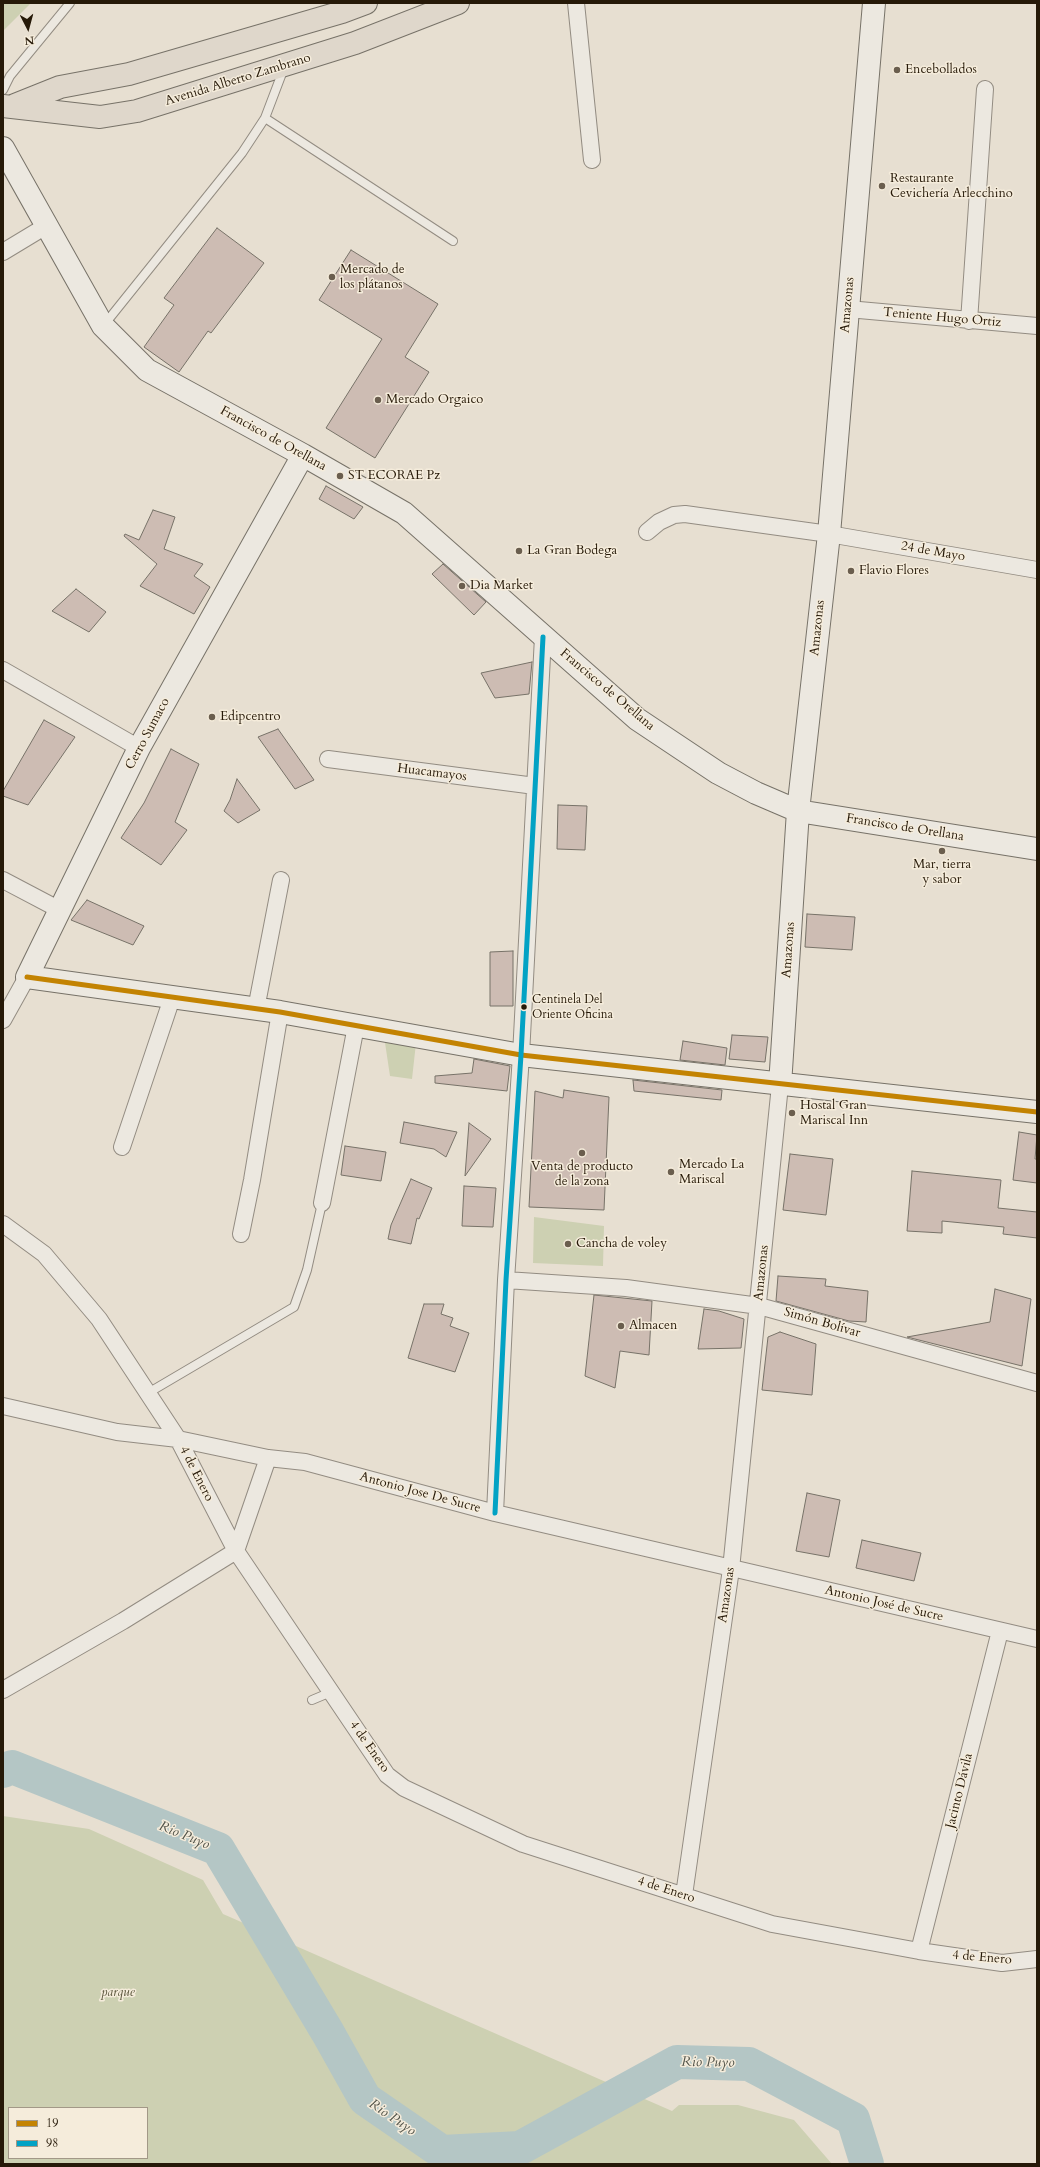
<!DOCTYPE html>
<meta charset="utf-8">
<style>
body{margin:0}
#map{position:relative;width:1040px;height:2167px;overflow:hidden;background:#e7dfd1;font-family:Cardo,serif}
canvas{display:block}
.frame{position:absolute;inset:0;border:4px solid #261908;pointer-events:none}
.legend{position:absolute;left:8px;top:2107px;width:140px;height:52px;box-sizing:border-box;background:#f5ecdb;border:1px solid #a29887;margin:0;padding:5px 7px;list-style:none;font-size:12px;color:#261908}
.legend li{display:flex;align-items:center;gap:8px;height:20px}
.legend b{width:20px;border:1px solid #a29887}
.north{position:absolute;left:8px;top:8px;width:40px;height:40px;-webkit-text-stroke:3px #f5ecdb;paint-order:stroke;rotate:174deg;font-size:11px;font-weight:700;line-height:16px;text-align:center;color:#261908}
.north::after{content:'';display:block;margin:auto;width:14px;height:18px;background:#261908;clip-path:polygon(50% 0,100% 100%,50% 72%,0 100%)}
</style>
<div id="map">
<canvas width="1040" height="2167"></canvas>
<div class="frame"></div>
<ul class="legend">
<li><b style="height:5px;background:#c38302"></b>19</li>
<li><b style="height:5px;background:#02a2c4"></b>98</li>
</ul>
<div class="north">N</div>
</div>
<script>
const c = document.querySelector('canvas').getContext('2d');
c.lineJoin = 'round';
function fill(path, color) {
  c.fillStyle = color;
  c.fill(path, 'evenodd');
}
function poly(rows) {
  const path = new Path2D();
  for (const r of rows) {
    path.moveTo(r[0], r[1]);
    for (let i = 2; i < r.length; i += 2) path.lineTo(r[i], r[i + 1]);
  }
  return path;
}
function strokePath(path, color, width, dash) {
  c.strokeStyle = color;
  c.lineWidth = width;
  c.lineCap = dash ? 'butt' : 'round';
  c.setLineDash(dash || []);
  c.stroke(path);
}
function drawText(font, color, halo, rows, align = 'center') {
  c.font = font + ' Cardo,serif';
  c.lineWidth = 3;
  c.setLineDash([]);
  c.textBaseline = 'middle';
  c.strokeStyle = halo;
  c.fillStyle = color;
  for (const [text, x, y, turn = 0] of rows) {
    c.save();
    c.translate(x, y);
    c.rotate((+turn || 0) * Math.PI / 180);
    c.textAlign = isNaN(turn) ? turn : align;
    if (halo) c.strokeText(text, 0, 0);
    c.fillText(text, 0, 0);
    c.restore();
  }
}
const green = poly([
 [3,3,31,3,3,31],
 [384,1036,416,1043,412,1079,390,1076],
 [534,1217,604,1226,603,1266,533,1263],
 [3,1816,89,1829,203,1880,223,1914,672,2111,679,2105,738,2105,794,2120,832,2164,3,2164],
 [9,2108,147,2108,147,2158,9,2158]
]);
const river = poly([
 [3,1771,12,1767,218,1849,328,2033,365,2099,442,2152,520,2148,677,2062,749,2064,853,2119,867,2164]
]);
const building = poly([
 [217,228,264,263,211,333,208,331,179,372,144,347,174,305,164,298,217,228],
 [351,250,438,304,405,357,429,372,375,458,326,428,382,339,319,300,351,250],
 [326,486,363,507,354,519,319,499,326,486],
 [153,510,175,517,164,549,203,564,194,576,210,587,194,614,140,586,157,564,124,536,125,534,139,540,153,510],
 [443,564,486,602,474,615,432,574,443,564],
 [76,589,106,612,89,632,52,611,76,589],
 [532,662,529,694,495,698,481,673,532,662],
 [44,720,75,737,28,805,3,796,3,791,44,720],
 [278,729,314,780,295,789,258,737,278,729],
 [171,749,199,764,175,822,187,830,161,865,121,838,144,803,171,749],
 [237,779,260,810,238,823,224,811,230,800,237,779],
 [558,805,587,806,585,850,557,849,558,805],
 [87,900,144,926,133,945,71,920,87,900],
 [807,914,855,917,852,950,805,947,807,914],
 [513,951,513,1006,490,1006,490,952,513,951],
 [732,1035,768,1037,765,1062,729,1059,732,1035],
 [683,1041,727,1048,725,1065,680,1060,683,1041],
 [474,1059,510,1066,507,1091,435,1083,435,1076,472,1073,474,1059],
 [633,1080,722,1090,721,1100,634,1091,633,1080],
 [564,1090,609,1097,604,1210,529,1207,535,1091,563,1098,564,1090],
 [404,1122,457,1132,446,1157,434,1149,400,1143,404,1122],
 [469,1123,491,1139,465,1176,469,1123],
 [1019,1132,1037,1135,1035,1159,1037,1159,1037,1183,1013,1180,1019,1132],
 [345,1146,386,1152,381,1181,341,1175,345,1146],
 [790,1154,833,1159,826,1215,783,1210,790,1154],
 [912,1171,1001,1180,998,1208,1037,1212,1037,1238,1003,1234,1004,1227,942,1221,942,1233,907,1231,912,1171],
 [411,1179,432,1188,419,1219,417,1218,411,1244,388,1239,391,1225,411,1179],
 [464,1186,496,1188,493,1227,462,1226,464,1186],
 [778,1276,826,1279,825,1286,868,1291,866,1322,849,1321,776,1301,778,1276],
 [995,1289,1031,1299,1022,1366,907,1337,990,1322,995,1289],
 [594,1295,652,1301,649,1355,620,1351,615,1388,585,1376,594,1295],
 [424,1304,444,1304,441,1314,453,1318,450,1326,469,1333,455,1372,408,1358,424,1304],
 [704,1309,719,1311,744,1319,741,1348,698,1349,704,1309],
 [780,1332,816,1344,812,1395,762,1390,768,1337,780,1332],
 [807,1493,840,1500,829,1557,796,1551,807,1493],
 [862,1540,921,1553,914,1581,856,1568,862,1540]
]);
const lane = poly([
 [3,90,10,76,70,3],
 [265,118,453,241],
 [104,325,242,153,265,118,284,68],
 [148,1393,294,1307,307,1270,322,1203],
 [312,1700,331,1692]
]);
const street = poly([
 [576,3,592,160],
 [3,252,46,226],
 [848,309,1037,326],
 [969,321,985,89],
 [647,532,659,522,674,515,685,514,829,534,1037,570],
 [3,670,139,748],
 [328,759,535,786],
 [3,880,60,910],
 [256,1009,281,880],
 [3,1020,27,977],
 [122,1147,172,998],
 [322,1203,356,1026],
 [3,1224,44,1254,99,1319,178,1439,236,1551,387,1775,404,1788,523,1844,772,1924,919,1951,1002,1963,1037,1959],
 [241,1234,252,1180,280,1012],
 [506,1280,626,1288,759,1306,1037,1383],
 [3,1406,117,1432,178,1439,268,1458,305,1462,495,1513,1037,1639],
 [495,1513,506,1280,521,1055,543,637],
 [3,1690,123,1621,236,1551,268,1458],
 [684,1895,731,1569,780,1085],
 [919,1951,1000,1631]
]);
const secondary = poly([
 [3,148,103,326,147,370,303,455,404,513,637,719,718,773,756,793,798,811,1037,849],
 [303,455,139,748,27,977,280,1012,521,1055,1037,1112],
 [780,1085,798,811,829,534,874,3]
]);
const highway = poly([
 [15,105,60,87,129,74,342,12,366,3],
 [3,106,100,117,137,111,355,43,458,3]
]);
const bus1 = poly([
 [27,977,280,1012,521,1055,1037,1112]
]);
const bus2 = poly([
 [495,1513,506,1280,521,1055,543,637]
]);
const markers = [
 [897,70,4,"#6a5e4e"],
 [882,186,4,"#6a5e4e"],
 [332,277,4,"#6a5e4e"],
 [378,400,4,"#6a5e4e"],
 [340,476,4,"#6a5e4e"],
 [519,551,4,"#6a5e4e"],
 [851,571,4,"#6a5e4e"],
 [462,586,4,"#6a5e4e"],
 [212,717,4,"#6a5e4e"],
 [942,851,4,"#6a5e4e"],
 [524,1007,3.5,"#261908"],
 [792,1113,4,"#6a5e4e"],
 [582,1153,4,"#6a5e4e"],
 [671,1172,4,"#6a5e4e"],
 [568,1244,4,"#6a5e4e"],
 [621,1326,4,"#6a5e4e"]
];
const busNames = [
 ["Centinela Del",532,1000],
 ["Oriente Oficina",532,1015]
];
const poiNames = [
 ["Encebollados",905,70],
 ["Restaurante",890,179],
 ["Cevichería Arlecchino",890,194],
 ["Mercado de",340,270],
 ["los plátanos",340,285],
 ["Mercado Orgaico",386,400],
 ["ST ECORAE Pz",348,476],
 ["La Gran Bodega",527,551],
 ["Flavio Flores",859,571],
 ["Dia Market",470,586],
 ["Edipcentro",220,717],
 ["Mar, tierra",942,865,"center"],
 ["y sabor",942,880,"center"],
 ["Hostal Gran",800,1106],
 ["Mariscal Inn",800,1121],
 ["Mercado La",679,1165],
 ["Mariscal",679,1180],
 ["Venta de producto",582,1167,"center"],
 ["de la zona",582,1182,"center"],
 ["Cancha de voley",576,1244],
 ["Almacen",629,1326]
];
const streetNames = [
 ["Avenida Alberto Zambrano",238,80,-17],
 ["Amazonas",848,305,-85],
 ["Teniente Hugo Ortiz",942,318,5],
 ["Francisco de Orellana",273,439,29],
 ["24 de Mayo",933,552,10],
 ["Amazonas",818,628,-84],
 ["Francisco de Orellana",607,690,40],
 ["Cerro Sumaco",148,734,-62],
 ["Huacamayos",432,773,7],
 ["Francisco de Orellana",905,828,9],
 ["Amazonas",789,950,-86],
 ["Amazonas",762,1273,-84],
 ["Simón Bolívar",822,1323,16],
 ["4 de Enero",196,1474,63],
 ["Antonio Jose De Sucre",420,1493,15],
 ["Amazonas",727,1595,-82],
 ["Antonio José de Sucre",884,1604,13],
 ["4 de Enero",369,1747,55],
 ["Jacinto Dávila",960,1791,-76],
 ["4 de Enero",666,1890,18],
 ["4 de Enero",982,1958,5]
];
const parkNames = [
 ["parque",118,1993]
];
const waterNames = [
 ["Rio Puyo",184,1836,22],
 ["Rio Puyo",708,2063,1],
 ["Rio Puyo",392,2118,34]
];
fill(green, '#cdd0b2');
strokePath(river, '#b4c6c5', 34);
fill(building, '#cdbcb3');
strokePath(building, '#777268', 1);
strokePath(lane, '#938c82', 10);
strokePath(street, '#938c82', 18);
strokePath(secondary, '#777268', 24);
strokePath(highway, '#777268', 24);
strokePath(lane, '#ece8e0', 8);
strokePath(street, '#ece8e0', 16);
strokePath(secondary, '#ece8e0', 22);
strokePath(highway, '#dfd7cb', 22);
strokePath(bus1, '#c38302', 5);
strokePath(bus2, '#02a2c4', 5);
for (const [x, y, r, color] of markers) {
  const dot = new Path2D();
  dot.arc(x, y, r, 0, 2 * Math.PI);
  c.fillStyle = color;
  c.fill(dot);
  strokePath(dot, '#f5ecdb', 1.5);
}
drawText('12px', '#261908', '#f5ecdb', busNames, 'left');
drawText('13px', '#261908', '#f5ecdb', poiNames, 'left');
drawText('13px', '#261908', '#f5ecdb', streetNames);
drawText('italic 13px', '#59543a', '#f5ecdb', parkNames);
drawText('italic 14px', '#505248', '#f5ecdb', waterNames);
</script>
